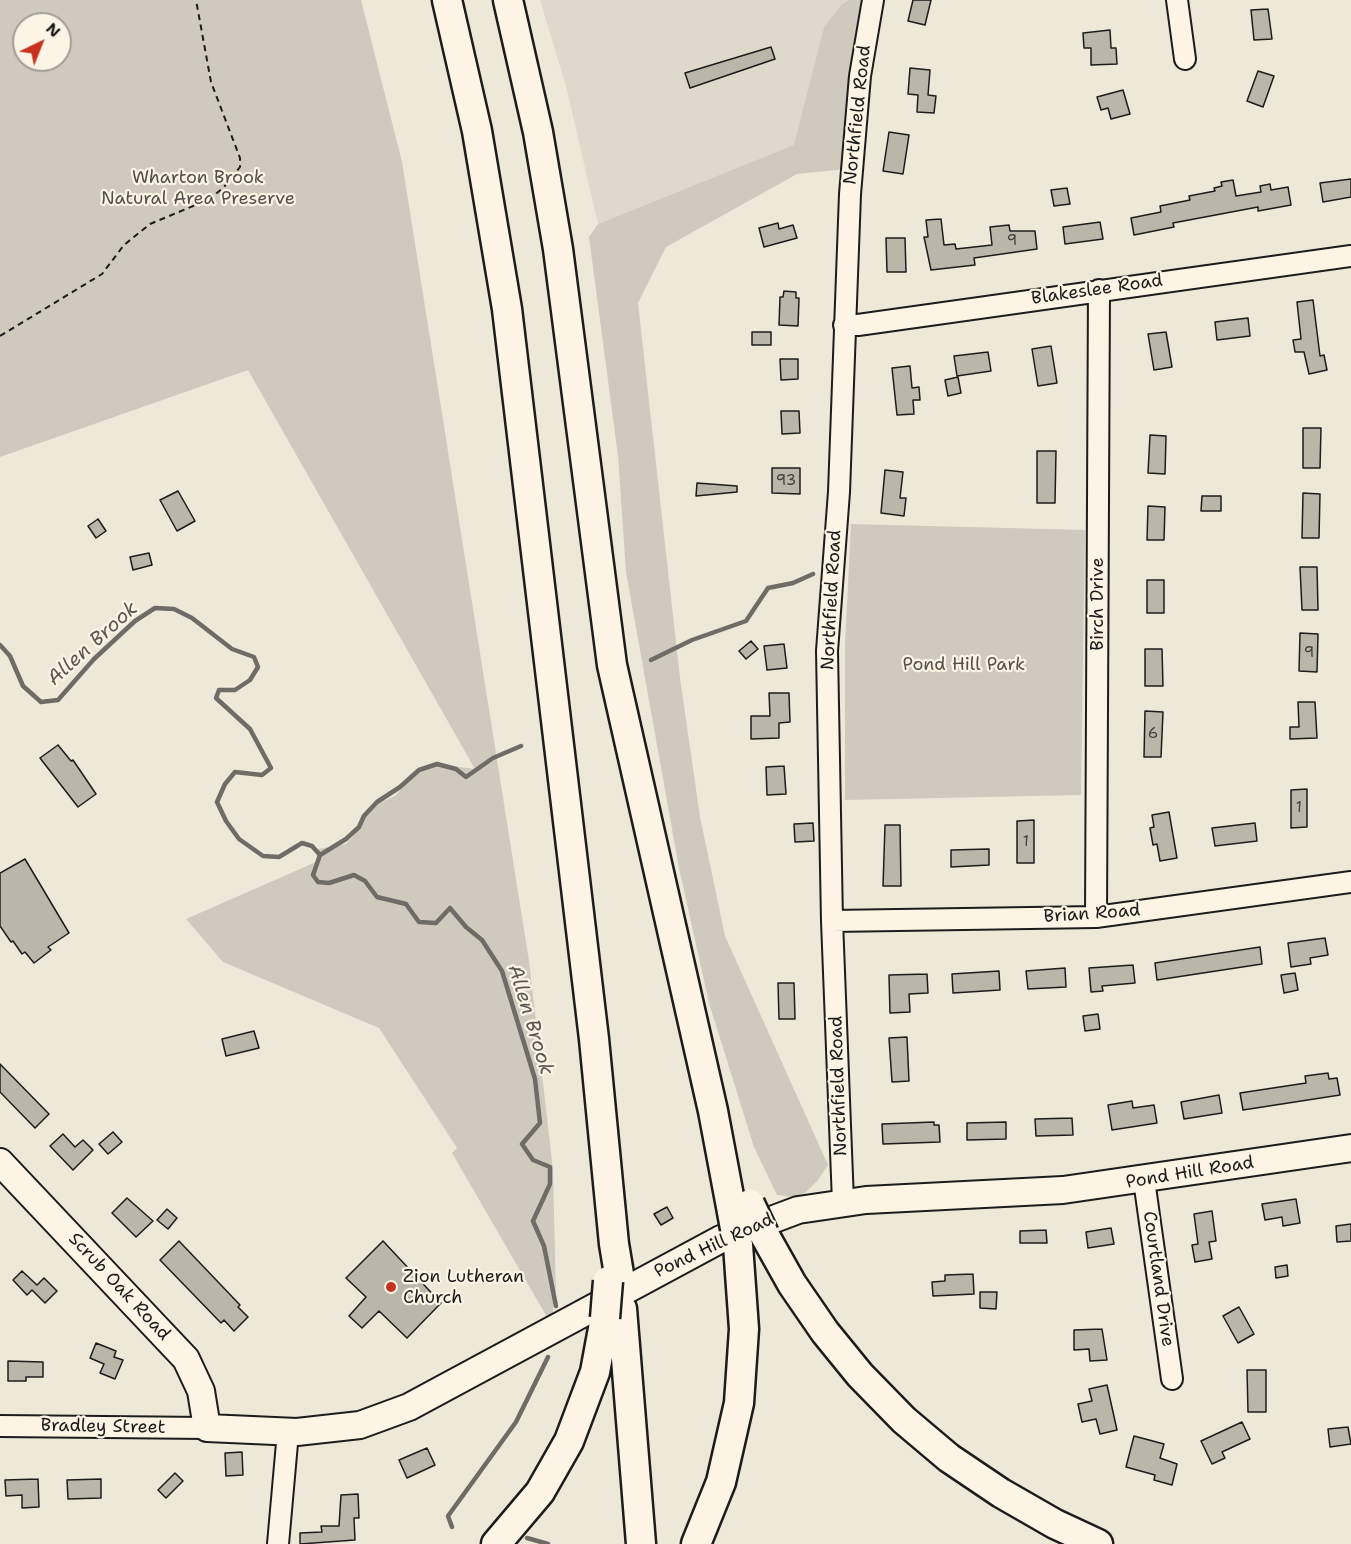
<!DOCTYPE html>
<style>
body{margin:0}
#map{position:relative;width:1351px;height:1544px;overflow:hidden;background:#eee8d9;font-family:"Shantell Sans",sans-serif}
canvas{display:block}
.north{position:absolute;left:12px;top:12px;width:60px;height:60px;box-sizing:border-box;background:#fcf5e5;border:2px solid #a29e95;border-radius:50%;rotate:43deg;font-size:16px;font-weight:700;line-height:24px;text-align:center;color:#1c1c1c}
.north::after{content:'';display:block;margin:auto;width:21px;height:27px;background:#c8321e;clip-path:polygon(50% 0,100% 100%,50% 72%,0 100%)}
</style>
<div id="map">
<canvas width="1351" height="1544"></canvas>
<div class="north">N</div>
</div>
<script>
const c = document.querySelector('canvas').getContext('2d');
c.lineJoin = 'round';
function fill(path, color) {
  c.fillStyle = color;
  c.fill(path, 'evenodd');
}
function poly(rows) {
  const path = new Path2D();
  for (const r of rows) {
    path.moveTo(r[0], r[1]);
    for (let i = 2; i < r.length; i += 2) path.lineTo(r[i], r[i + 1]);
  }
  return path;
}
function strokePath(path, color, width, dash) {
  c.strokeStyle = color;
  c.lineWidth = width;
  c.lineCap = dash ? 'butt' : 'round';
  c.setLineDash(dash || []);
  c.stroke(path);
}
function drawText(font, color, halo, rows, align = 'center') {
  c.font = font + ' "Shantell Sans",sans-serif';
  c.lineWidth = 4.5;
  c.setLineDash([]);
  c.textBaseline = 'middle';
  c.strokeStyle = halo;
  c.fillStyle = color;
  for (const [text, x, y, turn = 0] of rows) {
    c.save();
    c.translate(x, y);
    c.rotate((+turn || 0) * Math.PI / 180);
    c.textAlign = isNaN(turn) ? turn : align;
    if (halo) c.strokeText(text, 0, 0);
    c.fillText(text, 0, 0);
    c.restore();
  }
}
const built = poly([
 [540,0,849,0,841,5,824,27,795,145,598,224,566,86]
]);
const green = poly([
 [0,0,361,0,402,162,529,961,553,1170,556,1295,552,1315,547,1317,452,1153,457,1148,379,1028,223,962,186,919,316,862,318,849,346,844,355,834,361,816,368,808,395,796,416,773,429,767,445,765,475,769,248,370,0,457],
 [24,24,60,24,60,60,24,60],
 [849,0,866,0,846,169,797,174,666,247,638,303,680,678,700,817,725,936,828,1165,818,1180,805,1193,792,1197,777,1195,754,1147,709,1003,679,868,626,572,618,456,589,237,598,224,794,145,824,27,841,5],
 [851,524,1085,530,1081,795,845,800,845,645]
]);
const stream = poly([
 [0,645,10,656,23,686,41,702,58,700,94,659,135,621,155,608,174,609,192,618,232,649,254,657,258,667,250,680,235,690,219,690,216,698,250,729,271,768,262,775,235,772,225,784,217,802,226,821,239,839,263,856,279,857,302,843,312,846,320,855,313,875,318,882,329,883,354,875,365,881,377,897,406,904,419,922,436,923,450,908,466,927,482,940,502,971,535,1079,540,1123,522,1144,533,1160,550,1167,550,1184,533,1221,544,1246,556,1306],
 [651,660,692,640,746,621,768,588,793,583,813,574],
 [320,855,346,839,359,827,364,816,377,802,400,787,419,770,437,764,456,769,466,777,493,758,521,746],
 [452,1527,448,1516,516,1422,548,1357],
 [527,1538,548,1544]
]);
const building = poly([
 [913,0,931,0,925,25,908,21,913,0],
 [1268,9,1272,39,1254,40,1251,10,1268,9],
 [1110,30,1111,48,1116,48,1117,64,1091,65,1091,48,1084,48,1083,33,1110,30],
 [771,47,775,59,690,88,685,73,771,47],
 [910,68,930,70,928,95,936,96,934,113,917,112,918,95,908,94,910,68],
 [1258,71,1274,76,1263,107,1247,101,1258,71],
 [1123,90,1130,114,1111,119,1108,108,1101,110,1097,97,1123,90],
 [889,132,909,135,903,174,883,171,889,132],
 [1351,179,1351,197,1323,202,1320,183,1351,179],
 [1233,180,1236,196,1261,192,1260,186,1270,184,1271,190,1288,187,1291,205,1258,211,1258,207,1173,223,1174,227,1134,235,1131,218,1161,212,1160,206,1190,200,1189,196,1215,191,1214,188,1222,186,1221,182,1233,180],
 [1067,188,1070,204,1054,206,1051,190,1067,188],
 [941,219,944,245,955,244,956,249,992,245,990,227,1009,225,1010,231,1035,231,1037,249,974,258,975,265,931,270,924,237,928,237,926,220,941,219],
 [1100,222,1103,239,1065,244,1063,227,1100,222],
 [778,223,779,229,793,225,797,238,764,247,759,228,778,223],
 [886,238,905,238,906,272,887,272,886,238],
 [784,291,796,292,796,298,799,298,798,326,779,325,780,297,783,297,784,291],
 [1313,300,1320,356,1324,355,1327,370,1309,374,1304,352,1295,352,1293,340,1301,339,1297,302,1313,300],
 [1248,318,1250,336,1217,340,1215,322,1248,318],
 [752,332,771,332,771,345,752,345,752,332],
 [1166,332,1172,367,1154,370,1148,334,1166,332],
 [1051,346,1057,383,1038,386,1032,349,1051,346],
 [988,352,991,371,957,376,954,356,988,352],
 [780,359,798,359,798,379,781,380,780,359],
 [910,366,912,388,919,387,920,400,913,400,914,414,897,415,892,368,910,366],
 [958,377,961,393,948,396,945,380,958,377],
 [781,411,799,411,800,433,782,434,781,411],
 [1303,428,1321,428,1320,468,1303,468,1303,428],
 [1150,435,1166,436,1165,474,1148,473,1150,435],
 [1037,451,1056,451,1055,503,1037,503,1037,451],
 [772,468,800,468,800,494,772,493,772,468],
 [885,470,903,472,900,498,906,498,904,516,881,513,885,470],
 [697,483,737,486,737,492,696,496,697,483],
 [178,491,195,521,177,531,160,500,178,491],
 [1303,493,1320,494,1319,538,1302,538,1303,493],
 [1202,496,1221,496,1221,511,1201,511,1202,496],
 [1148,506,1165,507,1164,540,1147,540,1148,506],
 [98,519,106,531,96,538,88,526,98,519],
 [149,553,152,565,133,570,130,557,149,553],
 [1300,567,1317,567,1318,610,1302,610,1300,567],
 [1147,580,1164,580,1164,613,1147,613,1147,580],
 [1300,633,1318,634,1317,672,1299,671,1300,633],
 [751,641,758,649,746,659,739,651,751,641],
 [784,644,787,668,767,670,764,646,784,644],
 [1145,649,1162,649,1163,686,1145,686,1145,649],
 [769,693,789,693,790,722,779,723,779,738,751,739,751,716,770,716,769,693],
 [1298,702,1315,702,1317,738,1290,739,1290,727,1299,727,1298,702],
 [1145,711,1163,712,1161,757,1144,757,1145,711],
 [58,745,71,761,73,760,96,794,78,807,40,758,58,745],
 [784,766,786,794,767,795,766,767,784,766],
 [1307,789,1307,827,1291,828,1291,790,1307,789],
 [1169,812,1177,858,1160,861,1157,844,1153,845,1150,828,1154,827,1152,815,1169,812],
 [1034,820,1034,863,1017,863,1017,821,1034,820],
 [813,823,814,841,795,842,794,824,813,823],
 [1255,823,1257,841,1215,846,1212,828,1255,823],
 [885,825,900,825,901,886,883,886,885,825],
 [989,849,989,865,951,867,951,850,989,849],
 [25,859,69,933,48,947,51,950,34,963,25,952,22,954,13,941,11,942,0,926,0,873,25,859],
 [1325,938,1328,955,1310,958,1311,964,1291,967,1288,943,1325,938],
 [1260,947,1262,964,1157,980,1155,963,1260,947],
 [1133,965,1135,983,1102,986,1103,991,1091,992,1089,968,1133,965],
 [1065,968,1066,987,1028,989,1026,971,1065,968],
 [999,971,1000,990,953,993,952,974,999,971],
 [1295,973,1298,990,1284,993,1281,975,1295,973],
 [927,974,928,993,909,994,910,1012,890,1013,889,975,927,974],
 [778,983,794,983,795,1019,779,1019,778,983],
 [1098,1014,1100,1029,1085,1031,1083,1016,1098,1014],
 [254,1031,259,1048,226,1056,222,1039,254,1031],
 [907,1037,909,1081,892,1082,889,1038,907,1037],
 [0,1064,49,1114,35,1128,0,1092,0,1064],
 [1328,1073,1329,1079,1337,1078,1340,1095,1243,1110,1240,1093,1306,1083,1305,1076,1328,1073],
 [1219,1095,1222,1113,1184,1119,1181,1102,1219,1095],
 [1132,1101,1133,1108,1154,1105,1157,1123,1112,1130,1108,1105,1132,1101],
 [1072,1118,1073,1135,1036,1136,1035,1119,1072,1118],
 [934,1122,934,1125,939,1125,940,1142,883,1144,882,1124,934,1122],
 [1006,1122,1006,1139,967,1140,967,1123,1006,1122],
 [113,1132,122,1142,108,1154,99,1144,113,1132],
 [63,1134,75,1147,83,1140,93,1150,73,1170,50,1146,63,1134],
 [127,1198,153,1221,136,1237,112,1213,127,1198],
 [1296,1199,1300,1223,1283,1226,1282,1217,1265,1220,1262,1204,1296,1199],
 [667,1207,673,1218,661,1225,654,1214,667,1207],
 [167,1209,177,1218,168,1229,157,1220,167,1209],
 [1212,1211,1216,1241,1209,1242,1212,1259,1195,1262,1192,1245,1198,1244,1194,1214,1212,1211],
 [1351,1224,1351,1241,1337,1242,1336,1226,1351,1224],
 [1111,1228,1114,1244,1088,1248,1086,1232,1111,1228],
 [1046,1230,1047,1243,1020,1243,1020,1231,1046,1230],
 [179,1241,240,1305,238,1307,248,1317,234,1331,224,1320,221,1323,160,1260,179,1241],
 [383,1241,441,1303,407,1338,379,1311,362,1328,349,1316,366,1297,346,1278,383,1241],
 [1287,1265,1288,1276,1276,1278,1275,1267,1287,1265],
 [22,1271,37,1285,44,1278,57,1291,45,1303,32,1290,27,1295,13,1280,22,1271],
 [973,1274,974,1294,933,1296,932,1282,945,1281,945,1275,973,1274],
 [980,1292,997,1292,996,1309,980,1308,980,1292],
 [1239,1307,1254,1334,1238,1343,1223,1316,1239,1307],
 [1102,1329,1107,1360,1090,1361,1089,1349,1074,1350,1074,1330,1102,1329],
 [96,1343,116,1351,114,1357,123,1360,115,1379,100,1373,104,1364,90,1358,96,1343],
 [8,1361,43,1362,43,1377,26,1377,26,1381,8,1381,8,1361],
 [1247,1370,1266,1370,1266,1412,1248,1412,1247,1370],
 [1107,1385,1117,1430,1100,1434,1096,1419,1082,1422,1078,1404,1092,1401,1089,1389,1107,1385],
 [1242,1422,1250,1439,1222,1452,1225,1458,1212,1464,1201,1441,1242,1422],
 [1348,1427,1351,1444,1330,1447,1328,1429,1348,1427],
 [1134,1436,1164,1444,1160,1458,1177,1464,1172,1485,1154,1480,1155,1475,1126,1467,1134,1436],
 [427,1448,435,1465,407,1478,399,1460,427,1448],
 [242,1452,243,1475,226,1476,225,1453,242,1452],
 [175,1473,183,1481,166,1498,158,1490,175,1473],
 [38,1479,39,1507,22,1508,22,1495,6,1496,5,1480,38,1479],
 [101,1479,101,1498,68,1499,67,1480,101,1479],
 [358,1494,359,1518,354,1518,355,1540,300,1544,300,1533,322,1532,321,1526,339,1526,341,1495,358,1494]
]);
const path = poly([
 [0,336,102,274,124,245,150,224,210,199,224,187,240,167,240,158,211,82,196,0]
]);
const minor = poly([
 [1177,0,1185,59],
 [844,325,858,325,1351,256],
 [1096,917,1099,290],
 [832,921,1096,917,1351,882],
 [1144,1180,1172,1379],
 [843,1202,832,921,827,651,839,492,850,194,860,76,873,0],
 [0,1426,207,1428],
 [278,1544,288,1432]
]);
const major = poly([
 [0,1162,186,1359,201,1391,207,1428,297,1432,360,1425,409,1407,721,1239,798,1210,866,1200,1063,1190,1351,1148]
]);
const highway = poly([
 [447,0,477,131,507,309,594,1039,614,1244,619,1274],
 [508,0,538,132,558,249,612,665,713,1111,732,1212],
 [764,1234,792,1284,825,1332,860,1375,904,1420,949,1458,1001,1493,1055,1524,1098,1544],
 [622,1309,641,1544],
 [496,1544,540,1492,569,1441,595,1372,605,1318],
 [696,1544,721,1482,739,1403,744,1329,738,1245]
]);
const highwayBridge = poly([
 [750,1204,764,1234],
 [732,1212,738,1245],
 [605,1318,608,1281]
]);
const markers = [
 [391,1287,6,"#c8321e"]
];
const numberNames = [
 ["9",1012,241],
 ["93",786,481],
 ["9",1309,653],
 ["6",1153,734],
 ["1",1299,808],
 ["1",1026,842]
];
const streetNames = [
 ["Northfield Road",858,115,-84],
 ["Blakeslee Road",1097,290,-8],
 ["Northfield Road",832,600,-87],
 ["Birch Drive",1098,604,-90],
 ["Brian Road",1092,914,-4],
 ["Northfield Road",839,1086,-92],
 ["Pond Hill Road",1190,1173,-9],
 ["Pond Hill Road",714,1246,-25],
 ["Courtland Drive",1158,1279,82],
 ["Scrub Oak Road",119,1287,47],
 ["Bradley Street",103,1427,1]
];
const parkNames = [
 ["Wharton Brook",198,178],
 ["Natural Area Preserve",198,199],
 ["Pond Hill Park",964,665]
];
const poiNames = [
 ["Zion Lutheran",403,1277],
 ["Church",403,1298]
];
const waterNames = [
 ["Allen Brook",93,644,-42],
 ["Allen Brook",530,1020,73]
];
fill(built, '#ded9cb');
fill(green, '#cfcabd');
strokePath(stream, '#6f6c67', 4.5);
fill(building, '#bab6aa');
strokePath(building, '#1c1c1c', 1.5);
strokePath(minor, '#1c1c1c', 24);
strokePath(major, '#1c1c1c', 30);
strokePath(highway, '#1c1c1c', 33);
strokePath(path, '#1c1c1c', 2, [6, 4.5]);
strokePath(minor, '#fcf5e5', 20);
strokePath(major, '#fcf5e5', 26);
strokePath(highway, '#fcf5e5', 28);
strokePath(highwayBridge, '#1c1c1c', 33, []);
strokePath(highwayBridge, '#fcf5e5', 28);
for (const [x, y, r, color] of markers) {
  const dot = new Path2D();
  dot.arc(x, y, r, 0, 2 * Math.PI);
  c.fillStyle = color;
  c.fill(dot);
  strokePath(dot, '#fcf5e5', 2);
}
drawText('15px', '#444240', null, numberNames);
drawText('18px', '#1c1c1c', '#fcf5e5', streetNames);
drawText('18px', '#52504c', '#fcf5e5', parkNames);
drawText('18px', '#1c1c1c', '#fcf5e5', poiNames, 'left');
drawText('italic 20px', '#5b5854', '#fcf5e5', waterNames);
</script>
